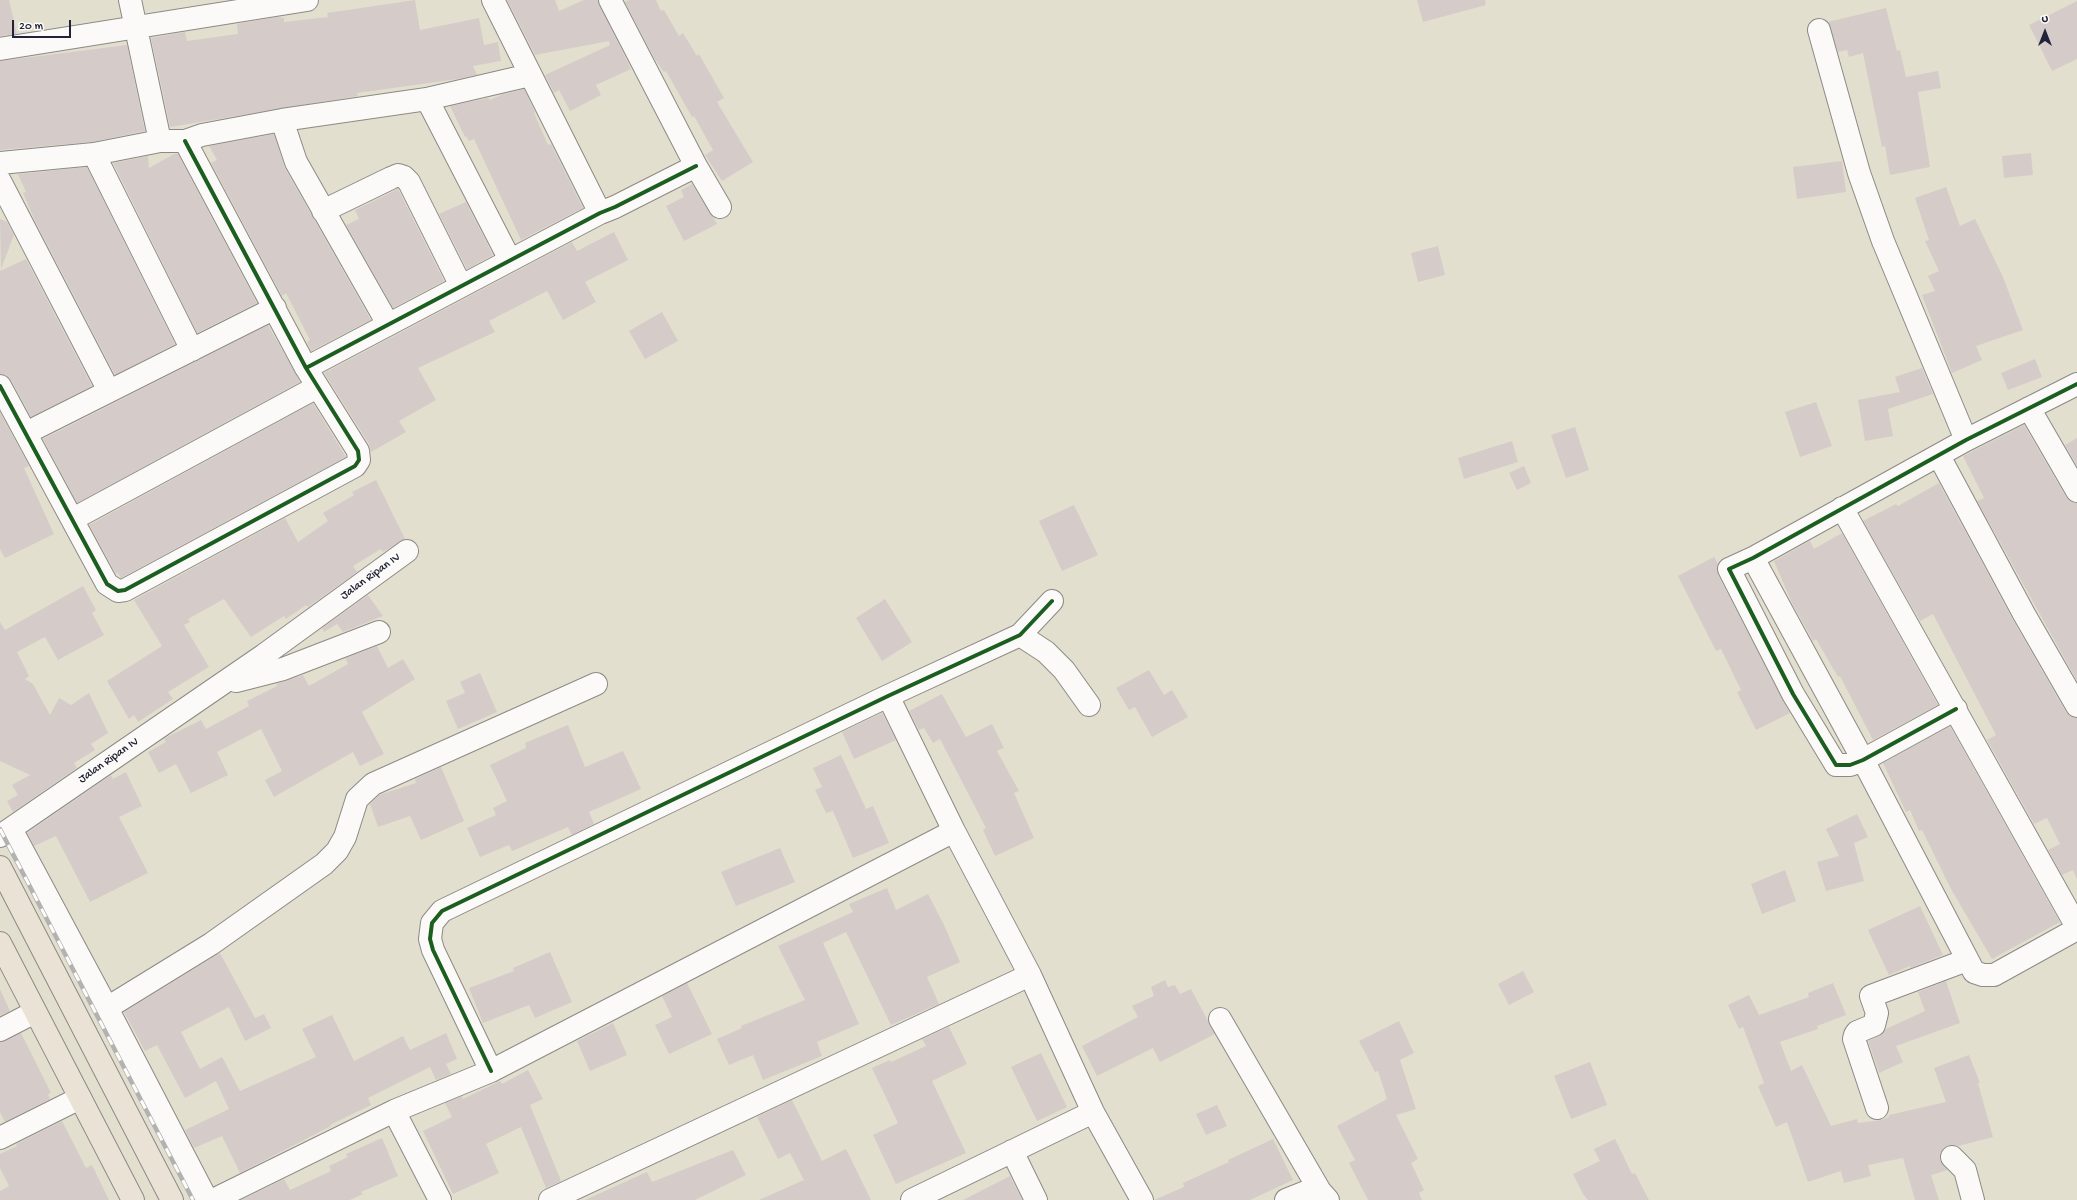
<!DOCTYPE html>
<style>
body{margin:0}
#map{position:relative;width:2077px;height:1200px;overflow:hidden;background:#e2dfce;font-family:"Gochi Hand",sans-serif}
canvas{display:block}
.north{position:absolute;left:2025px;top:12px;width:40px;height:40px;-webkit-text-stroke:3px #fdfcf7;paint-order:stroke;rotate:0deg;font-size:11px;font-weight:700;line-height:16px;text-align:center;color:#22223b}
.north::after{content:'';display:block;margin:auto;width:14px;height:18px;background:#22223b;clip-path:polygon(50% 0,100% 100%,50% 72%,0 100%)}
.scale{position:absolute;left:12px;top:20px;width:59px;height:18px;box-sizing:border-box;border:2px solid #22223b;border-top:0;padding-left:5px;font-size:12px;line-height:14px;white-space:nowrap;color:#22223b;-webkit-text-stroke:3px #fdfcf7;paint-order:stroke}
</style>
<div id="map">
<canvas width="2077" height="1200"></canvas>
<div class="north">U</div>
<div class="scale">20 m</div>
</div>
<script>
const c = document.querySelector('canvas').getContext('2d');
c.lineJoin = 'round';
function fill(path, color) {
  c.fillStyle = color;
  c.fill(path, 'evenodd');
}
function poly(rows) {
  const path = new Path2D();
  for (const r of rows) {
    path.moveTo(r[0], r[1]);
    for (let i = 2; i < r.length; i += 2) path.lineTo(r[i], r[i + 1]);
  }
  return path;
}
function strokePath(path, color, width, dash) {
  c.strokeStyle = color;
  c.lineWidth = width;
  c.lineCap = dash ? 'butt' : 'round';
  c.setLineDash(dash || []);
  c.stroke(path);
}
function drawText(font, color, halo, rows, align = 'center') {
  c.font = font + ' "Gochi Hand",sans-serif';
  c.lineWidth = 3;
  c.setLineDash([]);
  c.textBaseline = 'middle';
  c.strokeStyle = halo;
  c.fillStyle = color;
  for (const [text, x, y, turn = 0] of rows) {
    c.save();
    c.translate(x, y);
    c.rotate((+turn || 0) * Math.PI / 180);
    c.textAlign = isNaN(turn) ? turn : align;
    if (halo) c.strokeText(text, 0, 0);
    c.fillText(text, 0, 0);
    c.restore();
  }
}
const building = poly([
 [0,0,9,0,17,34,0,36],
 [415,0,420,30,479,18,484,45,498,42,501,61,473,66,477,75,458,79,357,93,358,96,170,127,151,38,185,32,187,41,238,34,237,24,277,17,284,18,284,22,328,17,327,13],
 [507,0,555,0,559,11,584,0,598,0,631,69,596,85,601,95,570,111,559,90,554,93,545,75,610,45,609,41,535,55],
 [629,0,656,0,661,11,664,10,679,36,683,33,697,56,699,54,724,98,717,102,753,162,722,181,705,155,713,150,694,116,692,117,666,71,664,72,654,58,625,2],
 [1417,0,1485,0,1486,5,1423,22],
 [2077,1,2077,59,2052,71,2029,25],
 [1886,8,1897,51,1900,50,1906,77,1938,71,1941,88,1918,92,1930,167,1890,175,1885,146,1882,147,1863,53,1849,57,1847,50,1838,52,1828,22],
 [127,45,145,131,92,142,0,150,0,61],
 [524,89,535,112,534,113,548,145,551,144,583,208,521,240,474,139,469,141,466,136,465,137,450,106,488,98,490,100,503,94],
 [274,134,285,168,371,320,311,351,307,342,310,340,286,293,282,296,211,163,217,160,209,146],
 [2031,153,2033,175,2004,178,2002,156],
 [174,154,178,154,257,303,197,333,113,163,148,156,149,168],
 [1842,161,1846,192,1797,199,1793,167],
 [87,167,175,344,115,375,35,221,23,193,26,192,18,174],
 [692,184,717,224,684,241,666,206,684,197,681,190],
 [1946,187,1960,226,1975,219,2003,277,2023,330,1976,346,1982,360,1952,373,1922,295,1935,291,1928,276,1939,271,1925,241,1929,240,1915,198],
 [398,189,444,281,393,308,346,225,359,219,355,210],
 [466,202,493,255,467,269,439,214],
 [0,219,7,222,14,235,1,269],
 [614,232,628,260,585,282,596,302,563,320,547,291,489,321,495,332,418,368,436,400,399,421,406,432,371,452,369,444,324,373,572,242,577,251],
 [1438,246,1445,275,1418,282,1411,253],
 [26,259,92,386,31,417,11,380,6,375,0,374,0,271],
 [662,312,678,341,645,359,629,331],
 [268,325,300,382,77,503,43,439],
 [2035,359,2042,377,2008,390,2001,373],
 [1922,368,1933,394,1888,409,1893,436,1865,441,1858,400,1900,392,1895,377],
 [1816,402,1832,446,1800,457,1785,412],
 [313,403,346,457,121,578,118,573,116,574,89,525],
 [0,412,29,466,24,468,54,534,5,558,0,549],
 [2024,425,2066,497,2071,502,2077,503,2077,681,1977,501,1984,498,1963,456],
 [1575,427,1589,470,1566,478,1551,435],
 [2077,438,2077,466,2065,445],
 [1512,441,1518,462,1464,479,1458,458],
 [1524,466,1531,483,1517,490,1509,473],
 [376,480,405,539,383,552,381,549,353,566,357,572,308,607,306,605,286,619,284,616,251,637,224,599,188,619,190,622,184,625,209,667,168,692,173,699,138,722,134,715,129,719,107,681,162,646,134,600,285,518,298,542,328,521,323,513,354,495,352,492],
 [1939,483,2013,620,2066,712,2071,717,2077,718,2077,879,2073,870,2062,875,2048,850,2060,844,2047,818,2034,824,1987,740,1996,735,1933,614,1920,621,1863,521,1896,504,1898,506],
 [1074,505,1098,555,1062,571,1039,521],
 [1842,533,1938,705,1873,740,1840,676,1838,677,1816,639,1813,641,1792,603,1774,561,1810,541,1814,549],
 [1714,557,1718,564,1718,575,1790,713,1756,730,1737,692,1741,690,1721,649,1716,651,1678,576],
 [83,586,96,610,92,613,104,635,58,660,45,637,17,652,29,676,25,679,33,684,50,715,59,698,71,705,89,693,108,733,91,744,95,750,74,763,77,768,13,812,7,801,18,795,12,785,30,775,0,761,0,622,5,630],
 [368,595,383,616,343,632,337,624,324,632,322,628],
 [885,599,912,642,882,661,856,618],
 [377,646,388,668,403,659,415,679,362,712,384,754,360,766,353,752,274,797,265,780,282,771,261,729,217,752,228,775,191,793,176,764,159,773,148,752,166,742,164,739,167,737,201,720,206,729,249,706,247,701,277,686,276,684,303,675,309,686,348,664,345,658],
 [1149,670,1164,695,1172,690,1188,717,1152,737,1135,707,1129,710,1116,688],
 [480,673,497,712,458,729,446,701,465,693,460,682],
 [942,694,966,737,992,724,1004,748,997,751,1019,791,1014,793,1034,838,995,856,983,830,986,828,940,739,933,743,924,728,919,730,909,711],
 [882,713,896,740,854,759,842,732],
 [568,725,585,767,623,751,641,789,589,812,594,824,572,835,568,827,512,851,509,845,480,857,467,828,496,815,493,808,507,801,490,765,526,748,525,743],
 [1950,726,2060,922,1992,959,1951,889,1922,830,1919,831,1910,810,1906,812,1883,763],
 [841,755,866,809,873,806,889,843,853,858,833,811,826,813,815,790,822,787,813,768],
 [441,767,464,821,421,840,410,816,378,827,370,804,379,795,416,783,415,779],
 [126,772,142,806,119,817,148,873,90,902,56,836,34,846,27,833,111,775,113,779],
 [1857,814,1868,837,1854,843,1864,881,1826,891,1817,862,1839,856,1826,829],
 [780,848,795,882,736,906,721,872],
 [1785,870,1796,901,1762,914,1751,884],
 [887,888,896,910,928,894,944,925,960,962,927,977,939,1004,891,1025,846,932,823,943,859,1024,817,1042,822,1056,763,1080,753,1055,729,1065,717,1039,742,1028,741,1026,805,1000,778,946,853,912,849,904],
 [1920,906,1943,955,1910,968,1910,966,1889,975,1868,930],
 [550,952,572,1002,535,1018,529,1005,483,1023,469,988,514,971,513,968],
 [220,953,255,1018,264,1014,271,1028,245,1041,229,1007,181,1032,200,1069,222,1057,240,1091,316,1057,302,1029,332,1015,354,1061,403,1036,410,1050,446,1033,457,1059,446,1064,451,1074,436,1080,430,1067,368,1098,371,1105,330,1125,331,1126,240,1173,222,1136,194,1148,185,1130,229,1109,216,1081,185,1098,157,1045,145,1051,124,1012],
 [1523,971,1534,992,1509,1005,1498,984],
 [1165,980,1168,987,1175,985,1180,994,1191,989,1215,1034,1160,1062,1153,1048,1097,1076,1082,1046,1138,1017,1132,1006,1154,996,1151,987],
 [1946,981,1960,1023,1896,1046,1903,1062,1879,1073,1868,1041,1879,1036,1886,1029,1925,1011,1918,992],
 [687,983,712,1034,669,1054,655,1025,672,1017,662,996],
 [1833,983,1846,1015,1817,1026,1818,1029,1780,1042,1791,1071,1802,1065,1831,1126,1857,1119,1858,1123,1881,1120,1889,1117,1889,1115,1946,1102,1934,1068,1969,1055,1980,1083,1978,1083,1993,1137,1958,1146,1949,1145,1943,1148,1940,1154,1940,1160,1948,1170,1931,1175,1939,1200,1915,1200,1903,1158,1868,1165,1871,1176,1844,1183,1841,1171,1808,1182,1787,1122,1776,1127,1758,1086,1764,1083,1743,1027,1739,1029,1728,1005,1749,995,1759,1015,1809,997,1808,993],
 [0,989,10,1011,0,1016],
 [1399,1021,1414,1053,1400,1060,1416,1109,1396,1115,1418,1159,1411,1163,1424,1190,1419,1193,1422,1200,1368,1200,1349,1163,1355,1160,1337,1126,1387,1099,1378,1071,1375,1072,1359,1041],
 [613,1023,627,1055,590,1071,577,1041],
 [949,1027,967,1064,932,1081,966,1153,896,1184,873,1135,898,1123,872,1068,890,1060,891,1062,926,1046,922,1039],
 [21,1033,51,1093,48,1094,50,1099,5,1122,0,1112,0,1042],
 [1041,1053,1067,1107,1037,1121,1011,1067],
 [1590,1062,1607,1105,1571,1119,1554,1076],
 [528,1070,543,1099,530,1105,561,1181,546,1188,521,1127,486,1144,499,1173,453,1194,423,1131,452,1117,445,1103,462,1096,463,1099,500,1081,502,1084],
 [792,1100,822,1161,846,1149,871,1200,759,1200,804,1180,790,1153,778,1159,757,1117],
 [1217,1105,1227,1126,1206,1135,1196,1114],
 [62,1121,86,1168,92,1165,109,1200,0,1200,0,1191,9,1186,0,1168,0,1154,17,1146,16,1144],
 [382,1138,398,1176,361,1192,363,1194,350,1200,241,1200,284,1179,290,1190,331,1171,329,1166,348,1157,346,1154],
 [1273,1139,1293,1180,1250,1200,1154,1200,1184,1187,1183,1183,1229,1162,1228,1160],
 [1615,1139,1632,1174,1635,1173,1649,1200,1588,1200,1583,1194,1573,1174,1600,1161,1594,1149],
 [733,1150,746,1175,695,1200,585,1200,647,1172,652,1182],
 [1010,1176,1022,1200,963,1200]
]);
const minor = poly([
 [130,0,160,141],
 [493,0,600,213],
 [610,0,696,166,720,207],
 [1819,30,1859,173,1883,241,1966,440],
 [0,49,307,0],
 [427,99,510,260],
 [282,120,296,162,388,324],
 [185,141,306,368,600,213,615,207,696,166],
 [94,154,192,350],
 [0,163,94,154,160,141,185,141,202,135,282,120,427,99,530,75],
 [0,181,109,391],
 [323,211,391,178,398,175,404,177,409,182,461,286],
 [0,386,107,584,118,591,125,590,355,466,359,460,358,451,306,368],
 [2029,408,2077,491],
 [26,433,275,308],
 [1939,456,2024,614,2077,706],
 [1842,508,2077,927],
 [73,519,317,387],
 [1753,558,1863,760,1974,972,1983,975,1994,975,2077,929],
 [1020,635,1046,652,1064,670,1089,705],
 [236,681,283,669,379,632],
 [888,696,954,831,1030,975,1093,1112,1142,1200],
 [1956,709,1863,760,1850,765,1836,765,1793,694,1729,569,1753,558,1966,440,2077,384],
 [11,829,107,1008,207,1200],
 [0,836,264,655,407,551],
 [107,1008,211,944,324,864,337,851,345,837,357,799,373,784,596,684],
 [1220,1019,1320,1191],
 [0,1030,35,1012],
 [491,1071,433,950,430,939,432,923,442,911,888,696,1020,635,1052,601],
 [1877,1108,1854,1039,1855,1035,1857,1032,1874,1025,1877,1013,1871,996,1967,960],
 [394,1111,440,1200],
 [0,1138,80,1098],
 [1012,1151,1036,1200],
 [1952,1157,1965,1170,1973,1200],
 [213,1200,394,1111,491,1071,954,831],
 [550,1200,1030,975],
 [912,1200,1093,1112],
 [1286,1200,1311,1190,1320,1191,1328,1200]
]);
const highway = poly([
 [0,867,172,1200],
 [0,943,133,1200]
]);
const rail = poly([
 [0,829,193,1200]
]);
const cycleway = poly([
 [185,141,306,368,600,213,615,207,696,166],
 [0,386,107,584,118,591,125,590,355,466,359,460,358,451,306,368],
 [1956,709,1863,760,1850,765,1836,765,1793,694,1729,569,1753,558,1966,440,2077,384],
 [491,1071,433,950,430,939,432,923,442,911,888,696,1020,635,1052,601]
]);
const streetNames = [
 ["Jalan Ripan IV",371,577,-36],
 ["Jalan Ripan IV",109,761,-35]
];
fill(building, '#d5ccc9');
strokePath(minor, '#8c8a85', 24);
strokePath(highway, '#8c8a85', 24);
strokePath(minor, '#fbfaf8', 22);
strokePath(highway, '#e9e2d5', 22);
strokePath(rail, '#b2b2b3', 4.5);
strokePath(rail, '#fdfcf7', 3, [9]);
strokePath(cycleway, '#1b5e20', 4);
drawText('12px', '#22223b', '#fdfcf7', streetNames);
</script>
